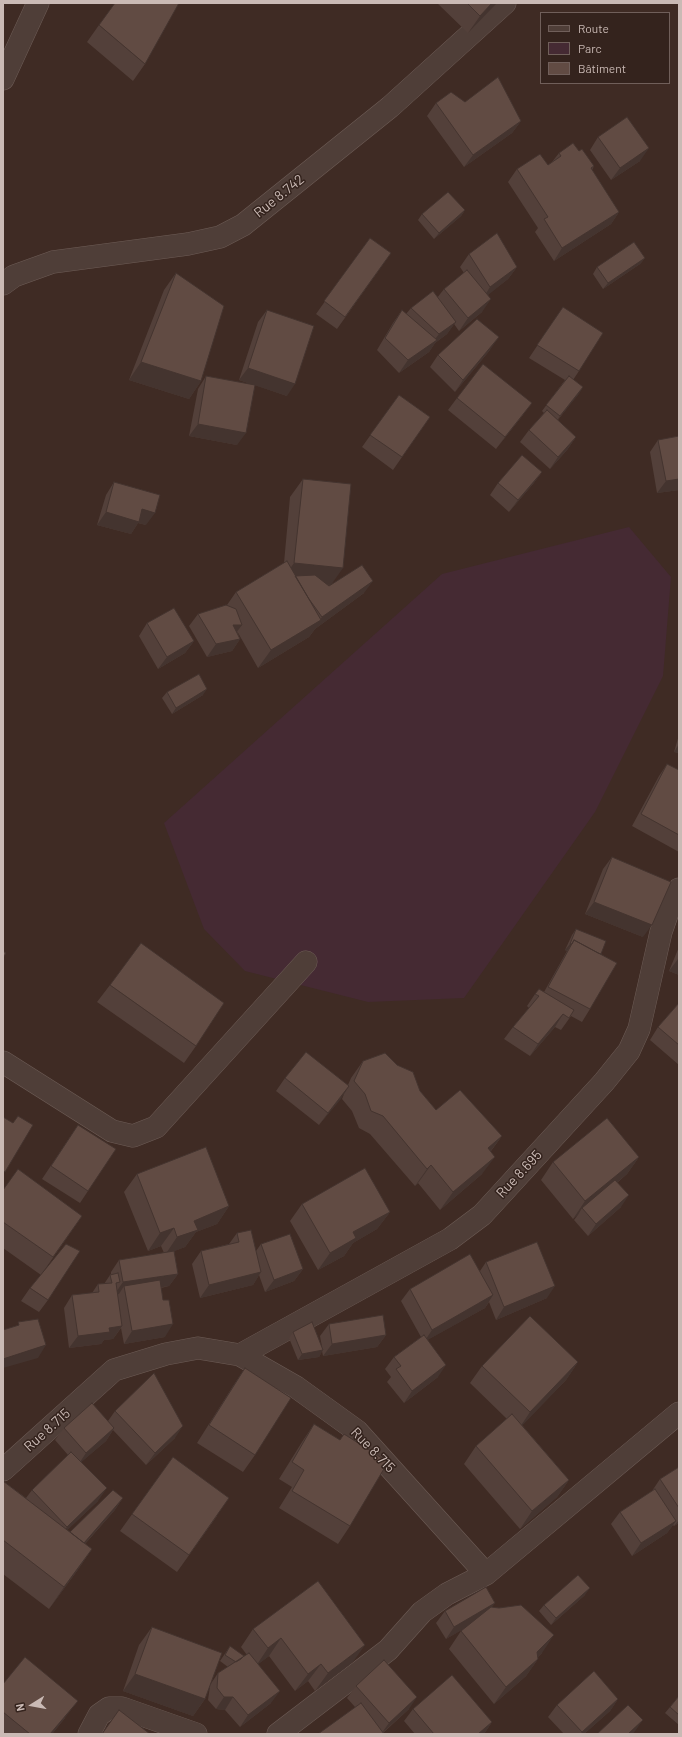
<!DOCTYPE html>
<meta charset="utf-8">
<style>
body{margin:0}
#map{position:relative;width:682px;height:1737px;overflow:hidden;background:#3f2b24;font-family:Barlow,sans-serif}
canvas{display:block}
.frame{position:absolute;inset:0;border:4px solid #cabab5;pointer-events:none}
.legend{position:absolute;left:540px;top:12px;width:130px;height:72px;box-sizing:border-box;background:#34231d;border:1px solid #705f5a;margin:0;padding:5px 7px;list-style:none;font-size:12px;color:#cabab5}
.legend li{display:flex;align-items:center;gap:8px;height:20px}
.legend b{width:20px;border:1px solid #705f5a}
.north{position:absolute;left:12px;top:1685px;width:40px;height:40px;-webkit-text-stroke:3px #34231d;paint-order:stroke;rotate:259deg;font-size:11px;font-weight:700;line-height:16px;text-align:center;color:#cabab5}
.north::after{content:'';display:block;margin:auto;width:14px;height:18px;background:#cabab5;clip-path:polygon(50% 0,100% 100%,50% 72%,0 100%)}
</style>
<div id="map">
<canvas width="682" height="1737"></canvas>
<div class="frame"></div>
<ul class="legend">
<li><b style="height:5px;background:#4f3e38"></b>Route</li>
<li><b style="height:11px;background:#452a33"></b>Parc</li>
<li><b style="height:11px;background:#614b43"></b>Bâtiment</li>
</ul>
<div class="north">N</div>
</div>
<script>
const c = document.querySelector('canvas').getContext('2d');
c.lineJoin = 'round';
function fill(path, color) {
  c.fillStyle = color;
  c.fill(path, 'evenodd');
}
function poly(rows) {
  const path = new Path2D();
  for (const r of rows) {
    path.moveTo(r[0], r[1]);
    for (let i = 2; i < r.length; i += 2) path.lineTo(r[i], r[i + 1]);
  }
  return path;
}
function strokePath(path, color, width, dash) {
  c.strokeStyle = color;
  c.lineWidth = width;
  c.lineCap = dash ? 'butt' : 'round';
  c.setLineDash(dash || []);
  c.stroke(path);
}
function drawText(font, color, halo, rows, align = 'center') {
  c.font = font + ' Barlow,sans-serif';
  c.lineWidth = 3;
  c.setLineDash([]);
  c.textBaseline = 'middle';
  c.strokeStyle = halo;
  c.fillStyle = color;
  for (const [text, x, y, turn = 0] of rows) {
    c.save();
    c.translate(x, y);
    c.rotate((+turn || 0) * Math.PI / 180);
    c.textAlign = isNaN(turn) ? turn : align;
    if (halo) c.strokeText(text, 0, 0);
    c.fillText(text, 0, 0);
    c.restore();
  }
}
const green = poly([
 [629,527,671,577,663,676,595,812,464,998,368,1002,245,971,204,929,164,823,442,574]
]);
const minor = poly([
 [3,79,38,3],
 [3,284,14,276,53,262,188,244,220,237,243,225,390,107,505,3],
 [3,1062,112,1131,133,1136,156,1127,306,962],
 [240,1355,450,1239,482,1215,604,1082,629,1051,639,1029,661,932,670,906,679,889],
 [3,1470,114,1370,166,1354,198,1348,240,1355,296,1387,357,1431,486,1574,679,1413],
 [89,1734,99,1715,109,1708,122,1708,196,1734],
 [278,1734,388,1650,422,1612,447,1594,486,1574]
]);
const wall = poly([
 [437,3,497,3,468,33],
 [99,25,145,64,133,81,87,42],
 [465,102,521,121,512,133,464,167,427,116,436,103],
 [598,137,640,161,611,180,590,150],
 [579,151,594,166,592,170,619,212,611,224,554,261,535,232,538,228,508,182,517,169,548,165,552,162,559,153],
 [465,210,461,216,434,239,418,220,422,214],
 [370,238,391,253,337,329,316,314],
 [469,254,517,267,508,279,487,295,482,312,459,331,454,324,447,334,435,343,429,352,399,373,377,350,393,323,402,310,406,314,411,308,437,298,444,289,464,273,460,267],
 [645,258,640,264,603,289,593,274,597,267],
 [176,273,201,381,189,399,129,380,164,290],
 [267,310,287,396,255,385,237,445,189,436,198,389,206,376,254,385,239,380,258,322],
 [555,319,579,371,573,380,583,387,558,420,576,437,567,450,550,469,520,442,529,430,544,413,542,411,565,380,529,358],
 [490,350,455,392,430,367,438,355],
 [399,395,430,417,393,470,362,447],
 [457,398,523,415,496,449,448,410],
 [658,440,679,490,657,493,650,452],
 [542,472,533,484,509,512,490,495,498,483],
 [303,479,331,585,364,593,315,629,309,637,258,668,237,631,240,639,232,651,207,657,189,626,198,614,227,605,236,592,284,563,290,497],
 [114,482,146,525,138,523,131,534,97,525,106,495],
 [147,623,194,641,185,653,158,669,139,636],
 [167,692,203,695,172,714,162,698],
 [679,735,679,753,674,752],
 [667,764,679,770,679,852,632,826,659,776],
 [612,857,643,937,585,914,603,869],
 [576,929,601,955,590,1009,582,1022,571,1016,561,1030,555,1027,530,1056,504,1039,513,1027,529,1008,527,1006,535,994,544,992,567,951,565,950,572,935],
 [679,947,679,975,669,971],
 [110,985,196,1046,184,1063,97,1002],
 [679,1003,679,1065,650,1040,658,1027],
 [363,1061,420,1091,436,1110,502,1136,491,1151,482,1174,440,1210,418,1183,415,1186,370,1134,359,1128,352,1111,342,1099,344,1094,319,1125,276,1091,285,1078,348,1085,351,1078],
 [78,1125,88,1191,80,1203,42,1179],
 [639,1157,627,1174,618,1182,621,1207,588,1236,574,1220,578,1215,573,1219,541,1180,553,1162],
 [137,1174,229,1206,217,1224,196,1232,185,1247,174,1251,178,1274,169,1286,161,1288,165,1337,124,1344,121,1328,113,1339,104,1340,101,1344,69,1348,64,1308,72,1295,92,1293,98,1284,104,1284,110,1275,111,1274,111,1272,119,1260,164,1253,161,1246,148,1251,124,1192],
 [3,1190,82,1216,41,1275,3,1248],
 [302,1204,390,1212,377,1229,353,1243,344,1256,318,1270,290,1221],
 [237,1233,256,1251,261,1244,303,1269,294,1281,265,1292,259,1275,253,1285,200,1298,192,1264,201,1251,229,1244],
 [486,1262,547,1298,496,1320,489,1302,485,1308,427,1340,438,1377,404,1403,387,1382,391,1377,385,1369,394,1357,421,1337,401,1301,410,1289,480,1271],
 [30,1288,48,1300,39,1312,21,1301],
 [329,1324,386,1335,377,1347,323,1356,322,1351,319,1357,298,1360,289,1338,293,1332,322,1347,320,1336],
 [578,1362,566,1380,522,1425,569,1480,557,1497,520,1529,464,1464,476,1446,507,1419,470,1383,482,1366],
 [245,1368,255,1455,243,1472,197,1443,233,1386],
 [115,1411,175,1438,146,1465,113,1430,106,1441,81,1462,98,1501,67,1530,70,1532,123,1498,114,1511,85,1544,92,1549,77,1571,49,1609,3,1574,3,1481,26,1498,32,1490,68,1455,55,1440,64,1428,108,1421],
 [314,1424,340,1440,344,1434,350,1526,338,1544,279,1508,292,1487,279,1479,302,1442],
 [173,1457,217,1516,177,1572,120,1531],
 [679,1467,679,1523,674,1526,673,1525,667,1533,632,1556,611,1524,620,1512,652,1491,660,1479],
 [585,1595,551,1625,539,1611,544,1605],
 [492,1607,542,1653,538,1657,538,1659,526,1676,494,1704,449,1649,461,1631,463,1629,446,1639,436,1623,445,1611],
 [152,1627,210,1685,218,1673,228,1667,220,1661,230,1646,242,1658,247,1655,241,1647,253,1629,353,1662,315,1691,308,1681,295,1691,269,1656,258,1664,271,1703,240,1727,225,1710,216,1709,208,1700,210,1686,205,1699,193,1716,123,1691,139,1645],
 [3,1684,65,1718,52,1734,3,1734],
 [356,1686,409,1709,383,1733,355,1707,347,1698],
 [679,1696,679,1725,665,1713,670,1707],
 [618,1699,610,1711,584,1734,564,1734,548,1717,557,1705],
 [413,1709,492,1722,484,1734,415,1734,404,1721]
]);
const shadedWall = poly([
 [492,3,497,3,468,33,480,16],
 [521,121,512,133,464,167,473,155],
 [649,148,640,161,611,180,620,168],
 [465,210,461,216,434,239,439,233],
 [619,212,611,224,554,261,562,248],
 [645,258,640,264,603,289,608,283],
 [517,267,508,279,482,300,490,287],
 [491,299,482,312,459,331,468,318],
 [456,322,447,334,435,343,429,352,399,373,408,360,432,343,439,334],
 [499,337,490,350,455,392,463,380],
 [141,362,201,381,189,399,129,380],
 [248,368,295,384,287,396,239,380],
 [583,387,579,394,556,422,560,416],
 [532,403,523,415,496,449,505,437],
 [198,424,246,433,237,445,189,436],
 [576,437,567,450,550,469,558,457],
 [542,472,533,484,509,512,518,500],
 [679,479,679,490,657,493,666,481],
 [142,509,155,513,146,525,138,523,131,534,97,525,106,512],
 [294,563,343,568,331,585,282,580],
 [373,581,364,593,315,629,309,637,258,668,271,650,320,620,322,617],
 [233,625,242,625,233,637],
 [240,639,232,651,207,657,216,644],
 [194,641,185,653,158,669,167,657],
 [207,689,203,695,172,714,176,708],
 [679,744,679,753,674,752],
 [594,902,652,925,643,937,585,914],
 [570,944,572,944,567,951,565,950],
 [678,959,679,960,679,975,669,971],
 [563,1014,555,1027,530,1056,538,1044],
 [349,1086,341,1099,319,1125,328,1113],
 [502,1136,489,1153,488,1148],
 [495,1157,482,1174,440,1210,453,1192],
 [639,1157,627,1174,584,1210,582,1208,578,1215,573,1219,585,1201],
 [431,1165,418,1183,415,1186,427,1169],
 [629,1195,621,1207,588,1236,596,1224],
 [229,1206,217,1224,196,1232,185,1247,165,1255,177,1237,194,1221],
 [390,1212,377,1229,353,1243,344,1256,318,1270,330,1253,353,1232],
 [174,1228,161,1246,148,1251,160,1233],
 [303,1269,294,1281,265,1292,274,1280],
 [261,1272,253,1285,200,1298,209,1285],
 [178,1274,169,1286,126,1293,124,1286,119,1294,114,1295,123,1282],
 [555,1286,547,1298,496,1320,504,1307],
 [493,1295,485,1308,424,1342,432,1330],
 [173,1324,165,1337,124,1344,132,1331],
 [122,1326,113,1339,104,1340,101,1344,69,1348,78,1336,109,1328],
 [386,1335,377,1347,323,1356,332,1344],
 [46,1345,38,1358,3,1368,3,1359],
 [323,1350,319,1357,298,1360,302,1354],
 [578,1362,566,1380,518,1430,530,1412],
 [446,1365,438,1377,404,1403,412,1391],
 [183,1426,175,1438,146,1465,155,1453],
 [114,1428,106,1441,78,1465,86,1453],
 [569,1480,557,1497,520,1529,532,1511],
 [107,1488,98,1501,58,1539,67,1527],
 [123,1498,114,1511,72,1558,81,1546],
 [679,1520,679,1523,674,1526],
 [676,1521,667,1533,632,1556,641,1543],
 [92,1549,77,1571,49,1609,64,1587],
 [590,1588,585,1595,551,1625,556,1618],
 [495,1603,486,1616,446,1639,454,1627],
 [554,1635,542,1653,525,1669,537,1652],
 [281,1638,269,1656,256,1666,268,1648],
 [365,1645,353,1662,315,1691,328,1673],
 [538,1659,526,1676,494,1704,506,1687],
 [321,1664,308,1681,295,1691,308,1674],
 [135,1674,205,1699,193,1716,123,1691],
 [280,1691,271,1703,240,1727,248,1715],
 [224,1697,233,1697,225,1710,216,1709],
 [417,1697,409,1709,381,1734,389,1723],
 [618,1699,610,1711,584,1734,580,1734,582,1732],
 [78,1701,65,1718,52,1734,50,1734],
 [643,1720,633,1734,628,1734],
 [492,1722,484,1734,478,1734]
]);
const building = poly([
 [115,3,179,3,145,64,99,25,115,3],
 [467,3,492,3,480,16,467,3],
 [498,77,521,121,473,155,436,103,451,92,465,102,498,77],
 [627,117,649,148,620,168,598,137,627,117],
 [573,143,579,151,582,149,594,166,591,168,619,212,562,248,544,219,548,217,517,169,540,154,548,165,561,156,559,153,573,143],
 [448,192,465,210,439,233,422,214,448,192],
 [497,233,517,267,490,287,469,254,497,233],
 [370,238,391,253,345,317,324,301,370,238],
 [634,242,645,258,608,283,597,267,634,242],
 [467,270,491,299,468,318,444,289,467,270],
 [176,273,224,306,201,381,141,362,176,273],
 [433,291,456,322,439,334,411,308,433,291],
 [563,307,603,333,579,371,537,345,563,307],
 [267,310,314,326,295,384,248,368,267,310],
 [402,310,437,340,408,360,385,338,402,310],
 [477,319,499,337,463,380,438,355,477,319],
 [483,364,532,403,505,437,457,398,483,364],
 [206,376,255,385,246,433,198,424,206,376],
 [569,376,583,387,560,416,546,405,569,376],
 [399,395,430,417,402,457,370,435,399,395],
 [547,410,576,437,558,457,529,430,547,410],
 [679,436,679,479,666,481,658,440,679,436],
 [522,455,542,472,518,500,498,483,522,455],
 [303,479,351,484,343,568,294,563,303,479],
 [114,482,160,495,155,513,142,509,139,522,106,512,114,482],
 [287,561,321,620,271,650,236,592,287,561],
 [362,565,373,581,322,617,309,599,295,576,315,575,329,586,362,565],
 [226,605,236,609,242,625,233,625,240,639,216,644,198,614,226,605],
 [174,608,194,641,167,657,147,623,174,608],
 [199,674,207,689,176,708,167,692,199,674],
 [667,764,679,770,679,835,641,814,667,764],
 [612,857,671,882,652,925,594,902,612,857],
 [576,929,606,941,601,954,598,953,574,940,572,944,570,944,576,929],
 [574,940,617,963,590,1009,548,987,574,940],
 [141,943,224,1003,196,1046,110,985,141,943],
 [3,951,6,953,3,958,3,951],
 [539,989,574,1010,569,1018,563,1014,538,1044,513,1027,539,996,535,994,539,989],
 [679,1003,679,1045,658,1027,679,1003],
 [306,1052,349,1086,328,1113,285,1078,306,1052],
 [385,1053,397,1065,413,1072,420,1091,436,1110,460,1090,502,1136,488,1148,495,1157,453,1192,431,1165,427,1169,383,1116,371,1111,365,1094,354,1081,363,1061,385,1053],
 [18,1116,33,1125,5,1172,3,1171,3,1117,13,1123,18,1116],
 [607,1118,639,1157,585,1201,553,1162,607,1118],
 [78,1125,116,1149,88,1191,51,1166,78,1125],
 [206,1147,229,1206,194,1221,198,1230,177,1237,174,1228,160,1233,137,1174,206,1147],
 [365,1168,390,1212,353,1232,356,1238,330,1253,302,1204,365,1168],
 [18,1169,82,1216,53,1257,3,1222,3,1190,18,1169],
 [615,1180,629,1195,596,1224,582,1208,615,1180],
 [251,1230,261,1272,209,1285,201,1251,239,1242,237,1233,251,1230],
 [290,1234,303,1269,274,1280,261,1244,290,1234],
 [537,1242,555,1286,504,1307,486,1262,537,1242],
 [66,1244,80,1251,48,1300,30,1288,66,1244],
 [174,1251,178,1274,123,1282,119,1260,174,1251],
 [470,1254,493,1295,432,1330,410,1289,470,1254],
 [118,1273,120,1282,116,1283,122,1326,109,1328,110,1332,78,1336,72,1295,99,1292,98,1284,112,1283,110,1275,118,1273],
 [160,1280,163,1300,169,1300,173,1324,132,1331,124,1286,160,1280],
 [383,1315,386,1335,332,1344,329,1324,383,1315],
 [530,1316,578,1362,530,1412,482,1366,530,1316],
 [38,1319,46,1345,3,1359,3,1330,19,1325,18,1322,38,1319],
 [312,1322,323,1350,302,1354,293,1332,312,1322],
 [424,1335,446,1365,412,1391,396,1369,401,1366,394,1357,424,1335],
 [245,1368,291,1398,255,1455,209,1425,245,1368],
 [154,1373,183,1426,155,1453,115,1411,154,1373],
 [92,1403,114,1428,86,1453,64,1428,92,1403],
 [512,1414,569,1480,532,1511,476,1446,512,1414],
 [314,1424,340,1440,344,1434,388,1462,350,1526,292,1491,304,1470,292,1462,314,1424],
 [71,1452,107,1488,67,1527,32,1490,71,1452],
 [173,1457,229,1498,189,1555,132,1514,173,1457],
 [679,1467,679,1508,660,1479,679,1467],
 [3,1481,92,1549,64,1587,3,1540,3,1481],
 [655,1489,676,1521,641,1543,620,1512,655,1489],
 [113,1490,123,1498,84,1543,70,1532,113,1490],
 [578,1575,590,1588,556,1618,544,1605,578,1575],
 [318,1581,365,1645,328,1673,321,1664,308,1674,281,1638,268,1648,253,1629,318,1581],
 [486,1587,495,1603,454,1627,445,1611,486,1587],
 [521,1605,554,1635,537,1652,538,1659,506,1687,461,1631,491,1607,499,1608,521,1605],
 [152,1627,222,1653,205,1699,135,1674,152,1627],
 [230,1646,244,1656,241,1659,236,1662,225,1655,230,1646],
 [249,1653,280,1691,248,1715,233,1697,224,1697,217,1688,218,1673,249,1653],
 [25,1657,78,1701,50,1734,30,1734,3,1712,3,1684,25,1657],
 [384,1660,417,1697,389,1723,356,1686,384,1660],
 [594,1671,618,1699,582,1732,557,1705,594,1671],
 [452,1675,492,1722,478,1734,434,1734,413,1709,452,1675],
 [679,1696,679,1715,670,1707,679,1696],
 [361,1703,384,1734,318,1734,361,1703],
 [628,1705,643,1720,628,1734,597,1734,628,1705],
 [119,1710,150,1734,102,1734,119,1710]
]);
const streetNames = [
 ["Rue 8.742",279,196,-39],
 ["Rue 8.695",519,1174,-47],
 ["Rue 8.715",47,1430,-42],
 ["Rue 8.715",373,1450,46]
];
fill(green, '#452a33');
strokePath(minor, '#6d5c56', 23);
strokePath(minor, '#4f3e38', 22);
fill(wall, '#53403a');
fill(shadedWall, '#44342f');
fill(building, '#614b43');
strokePath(building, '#44342f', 1);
drawText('14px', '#cabab5', '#34231d', streetNames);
</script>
